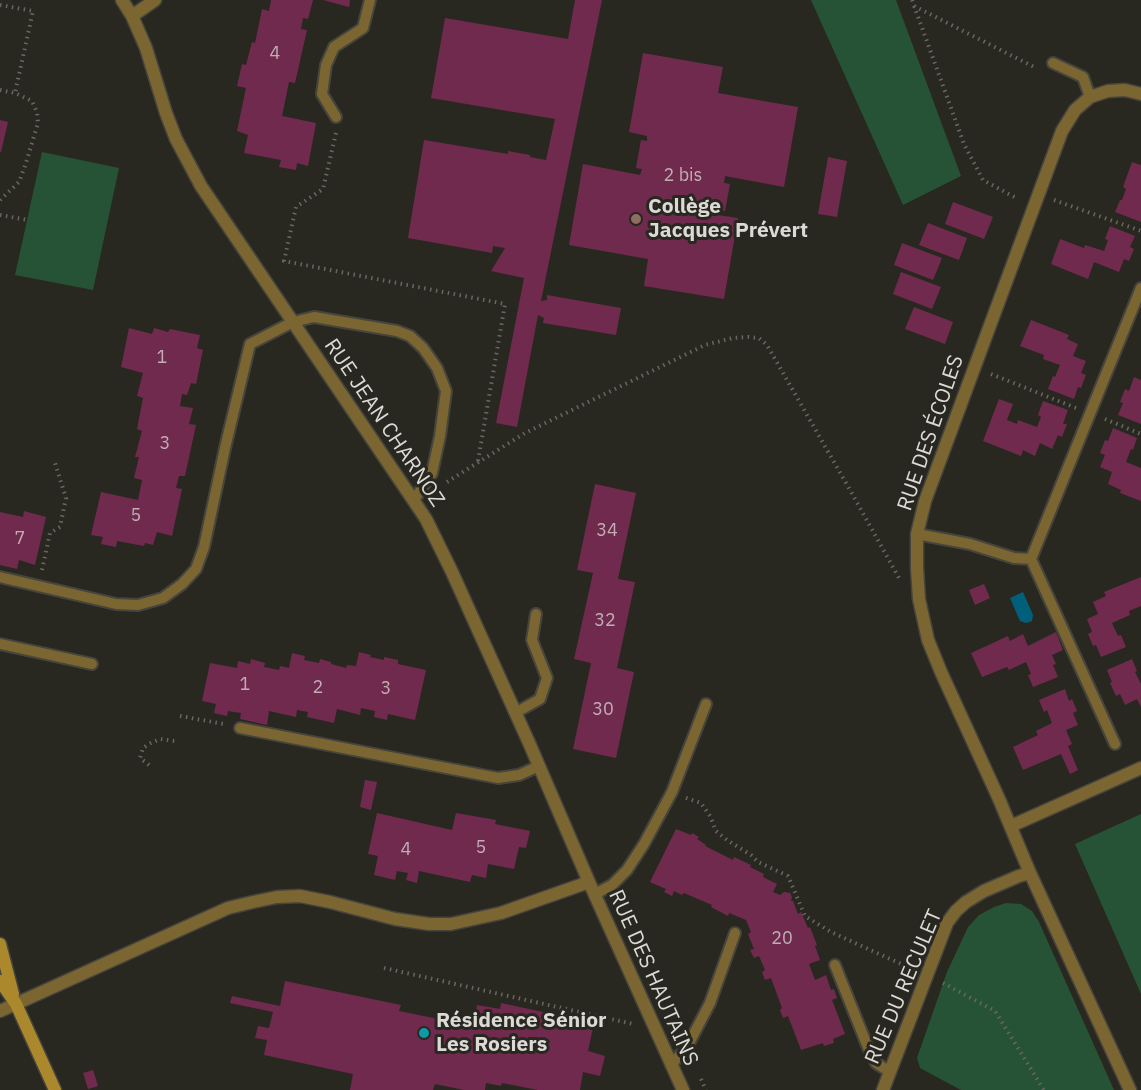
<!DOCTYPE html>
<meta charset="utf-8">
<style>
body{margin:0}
canvas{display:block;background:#282720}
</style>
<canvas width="1141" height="1090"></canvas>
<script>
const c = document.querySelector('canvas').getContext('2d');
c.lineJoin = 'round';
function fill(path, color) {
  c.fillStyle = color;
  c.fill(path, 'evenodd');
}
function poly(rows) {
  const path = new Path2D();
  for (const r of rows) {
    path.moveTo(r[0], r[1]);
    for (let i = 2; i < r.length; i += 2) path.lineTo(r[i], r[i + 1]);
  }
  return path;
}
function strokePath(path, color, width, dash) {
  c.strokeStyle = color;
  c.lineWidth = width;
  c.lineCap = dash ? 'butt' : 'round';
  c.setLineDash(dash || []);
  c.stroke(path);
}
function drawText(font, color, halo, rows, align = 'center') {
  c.font = font + ' "IBM Plex Sans",sans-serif';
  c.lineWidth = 6;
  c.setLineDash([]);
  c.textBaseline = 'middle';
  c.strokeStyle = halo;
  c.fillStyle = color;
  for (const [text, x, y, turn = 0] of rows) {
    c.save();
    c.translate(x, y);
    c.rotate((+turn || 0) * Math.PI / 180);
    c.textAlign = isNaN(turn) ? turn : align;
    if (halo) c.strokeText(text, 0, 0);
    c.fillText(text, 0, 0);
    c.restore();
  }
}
const green = poly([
 [811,0,896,0,961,176,903,205],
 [42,152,119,168,93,290,15,275],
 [1141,814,1141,994,1075,844],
 [1006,903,1021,904,1032,911,1039,922,1114,1090,961,1090,920,1068,917,1058,947,972,968,927,979,915,994,907]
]);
const water = poly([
 [1023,592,1033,615,1032,621,1026,623,1020,621,1010,598]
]);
const building = poly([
 [271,0,313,0,308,19,303,18,301,29,307,30,295,83,289,82,282,116,316,123,308,166,297,163,296,170,279,167,281,160,244,153,248,135,237,131,246,88,237,86,242,64,246,65,252,42,255,43,262,9,269,11],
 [323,0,350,0,349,7],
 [575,0,602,0,541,301,547,300,547,295,621,308,616,335,543,323,544,318,538,315,517,427,496,423,524,278,491,271,505,248,493,246,492,253,408,238,424,140,508,154,508,151,530,155,530,157,546,160,555,119,431,98,445,18,568,39],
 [643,53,723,67,718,93,798,107,784,187,725,176,724,183,730,184,725,211,719,210,718,215,738,218,724,299,644,286,648,259,569,245,583,164,640,175,642,169,636,168,641,140,647,141,647,136,629,132],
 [0,120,8,122,1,152,0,152],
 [828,157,847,161,837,217,818,214],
 [1132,162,1141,165,1141,222,1115,212,1120,200,1122,200,1126,189,1123,187],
 [953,202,993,217,984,239,945,224],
 [928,223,967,238,959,260,919,245],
 [1110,226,1135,236,1130,247,1134,249,1129,261,1124,259,1119,272,1094,262,1088,279,1051,264,1060,239,1084,248,1085,245,1104,251,1108,240,1105,239],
 [902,243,942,258,933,280,894,265],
 [901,272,941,287,932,309,893,294],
 [914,307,953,322,945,344,905,329],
 [1031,320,1069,335,1067,339,1078,344,1073,356,1086,361,1081,373,1086,375,1081,388,1078,387,1074,399,1048,389,1053,376,1055,377,1060,365,1043,359,1044,355,1020,346],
 [129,328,152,334,154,328,168,332,170,329,200,335,197,348,203,350,196,384,191,383,187,395,182,394,180,406,193,408,189,424,196,425,185,476,179,476,176,488,182,489,172,536,157,532,153,545,145,543,144,546,117,541,116,547,101,544,103,537,91,535,101,492,138,500,142,480,134,478,139,457,135,457,142,431,137,429,143,398,137,396,143,373,121,367],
 [1134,377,1141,380,1141,424,1118,415,1123,403,1120,402,1125,389,1129,391],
 [999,399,1013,404,1007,420,1017,424,1018,420,1037,427,1041,417,1038,415,1043,401,1068,410,1063,424,1067,424,1062,437,1058,435,1052,449,1040,443,1035,456,1023,450,1021,456,983,441],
 [1113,428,1137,438,1133,450,1131,449,1126,462,1141,468,1141,501,1120,493,1121,490,1108,484,1112,472,1100,467,1105,455,1100,453,1105,440,1108,441],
 [595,484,636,493,618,579,635,582,617,668,634,672,616,758,573,749,591,663,574,659,593,573,577,570],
 [24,511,46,517,35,565,19,560,17,569,0,565,0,512,23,517],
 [1141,577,1141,606,1129,611,1130,615,1112,623,1118,636,1121,635,1126,647,1101,657,1096,645,1093,646,1088,634,1092,632,1087,619,1098,614,1093,602,1106,596,1104,592],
 [984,584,990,598,975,605,969,590],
 [1056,632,1063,650,1052,655,1056,664,1053,665,1058,677,1033,687,1028,675,1031,674,1026,662,1009,670,1007,667,982,677,971,653,1008,636,1010,641,1023,634,1028,646],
 [359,652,371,655,370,657,384,660,384,657,398,660,398,664,426,670,415,720,388,714,387,720,374,717,375,711,361,708,360,715,337,709,334,723,307,717,308,712,297,710,296,717,269,711,267,725,240,719,241,713,228,711,227,716,214,713,216,704,202,701,210,663,237,668,238,661,250,664,251,659,265,663,264,667,279,670,280,666,289,668,292,653,305,656,304,660,319,663,320,659,331,662,331,664,346,668,347,665,356,666],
 [1132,659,1137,671,1135,672,1141,684,1141,707,1137,699,1125,705,1120,694,1116,696,1110,683,1112,682,1107,670],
 [1065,689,1069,701,1072,699,1077,711,1073,713,1078,725,1066,730,1072,744,1068,746,1078,770,1070,774,1061,754,1023,770,1013,747,1038,735,1036,731,1052,723,1047,710,1044,712,1039,700],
 [365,780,377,782,371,810,360,807],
 [377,813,452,830,456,813,496,820,495,824,530,831,526,848,519,847,514,869,488,864,486,878,472,875,470,882,419,871,417,883,406,880,408,873,397,871,395,880,374,875,378,856,368,854],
 [676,829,691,835,692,833,699,837,697,839,706,845,705,846,733,860,734,857,751,865,750,867,764,874,763,877,777,884,773,892,780,895,784,892,790,893,792,897,791,901,793,901,798,914,801,912,808,928,810,927,817,945,815,946,820,960,809,964,815,980,826,975,831,990,834,989,837,998,832,1000,845,1034,833,1039,834,1043,824,1046,823,1043,801,1050,788,1016,783,1018,780,1010,782,1008,771,978,765,980,762,972,765,970,759,956,754,958,750,950,754,949,748,934,751,932,746,920,729,913,728,916,711,907,712,905,684,893,682,895,674,891,672,896,664,892,666,889,650,882],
 [285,981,401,1005,399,1011,473,1026,477,1005,500,1009,501,1003,594,1023,588,1051,605,1056,600,1076,583,1072,580,1090,538,1090,502,1083,501,1086,486,1083,485,1090,464,1090,435,1084,433,1090,350,1090,353,1074,264,1055,267,1040,255,1038,258,1026,269,1028,273,1012,230,1003,232,996,280,1006],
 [93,1070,98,1086,88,1089,83,1073]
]);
const path = poly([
 [912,0,964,144,983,180,1018,199],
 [0,5,33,11,15,93],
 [914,6,1036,68],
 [0,90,15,93,32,101,37,112,38,123,26,163,19,182,0,200],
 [336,133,323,189,296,207,284,261,505,304,478,461],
 [1054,200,1141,231],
 [0,215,28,220],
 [991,374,1076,408],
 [1105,419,1141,434],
 [447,482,525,433,705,345,733,338,748,337,759,338,767,345,850,490,899,578],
 [42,570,50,533,60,527,66,498,55,463],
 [180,716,224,724],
 [149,765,140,758,143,748,151,743,160,739,175,741],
 [686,798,701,803,710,816,716,831,727,840,751,855,758,862,788,876,805,916,831,932,912,969],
 [384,968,633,1024],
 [943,983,995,1011,1044,1090],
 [701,1079,706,1090]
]);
const lane = poly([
 [1053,63,1083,77,1090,97],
 [336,117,322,94,326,65,334,47,363,28,370,0],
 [917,534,970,544,1014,558,1031,559,1141,288],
 [1031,559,1115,744],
 [0,577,116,604,138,605,163,598,182,584,196,569,204,547,225,448,250,344,293,322,314,317,397,331,410,336,423,348,437,368,446,391,440,436,432,473,414,500],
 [0,644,92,664],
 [515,713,540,699,547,678,532,640,536,614],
 [240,728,498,778,519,775,539,766],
 [595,894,612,885,627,870,644,844,672,792,706,704],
 [835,965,869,1050,876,1063,890,1072],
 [671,1065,687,1047,710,1003,735,933]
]);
const street = poly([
 [122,0,132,16,146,48,166,113,176,139,201,186,426,519,452,572,530,745,589,882,683,1090],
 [132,16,155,0],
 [1011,826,1141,768],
 [0,1011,228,908,253,902,277,897,300,896,330,902,395,919,429,924,451,924,501,913,589,882],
 [883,1090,947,923,956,911,966,902,984,891,1019,876,1030,873],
 [1130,1090,1030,873,999,799,941,672,928,640,919,599,917,568,917,534,925,501,1062,131,1075,110,1090,97,1108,91,1125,90,1141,94]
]);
const secondary = poly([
 [0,944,13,994],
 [0,981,16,1004,55,1090]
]);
const markers = [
 [636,219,6,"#8d6e63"],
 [424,1033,6,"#0f9aa8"]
];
const numberNames = [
 ["4",275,54],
 ["2 bis",683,176],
 ["1",162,358],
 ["3",165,444],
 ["5",136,516],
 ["34",607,531],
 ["7",20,539],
 ["32",605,621],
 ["1",245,685],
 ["2",318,688],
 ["3",386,689],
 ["30",603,710],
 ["5",481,848],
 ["4",406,850],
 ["20",782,939]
];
const poiNames = [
 ["Collège",648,207],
 ["Jacques Prévert",648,231],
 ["Résidence Sénior",436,1021],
 ["Les Rosiers",436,1045]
];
const streetNames = [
 ["RUE JEAN CHARNOZ",384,423,56],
 ["RUE DES ÉCOLES",931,433,-71],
 ["RUE DES HAUTAINS",653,978,66],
 ["RUE DU RECULET",904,987,-67]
];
fill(green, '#265236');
fill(water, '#00607a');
fill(building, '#702a4e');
strokePath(lane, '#45443d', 14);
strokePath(street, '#45443d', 15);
strokePath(secondary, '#45443d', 15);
strokePath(path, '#686761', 4, [1.5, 4.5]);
strokePath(lane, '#7b6531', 10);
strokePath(street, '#7b6531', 12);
strokePath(secondary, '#ab882c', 12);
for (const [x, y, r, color] of markers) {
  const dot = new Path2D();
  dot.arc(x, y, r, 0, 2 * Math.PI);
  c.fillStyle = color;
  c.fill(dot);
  strokePath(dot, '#282720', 2);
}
drawText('18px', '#c0aeb4', null, numberNames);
drawText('bold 21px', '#dbdad6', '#282720', poiNames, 'left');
drawText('21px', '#dbdad6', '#282720', streetNames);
</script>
